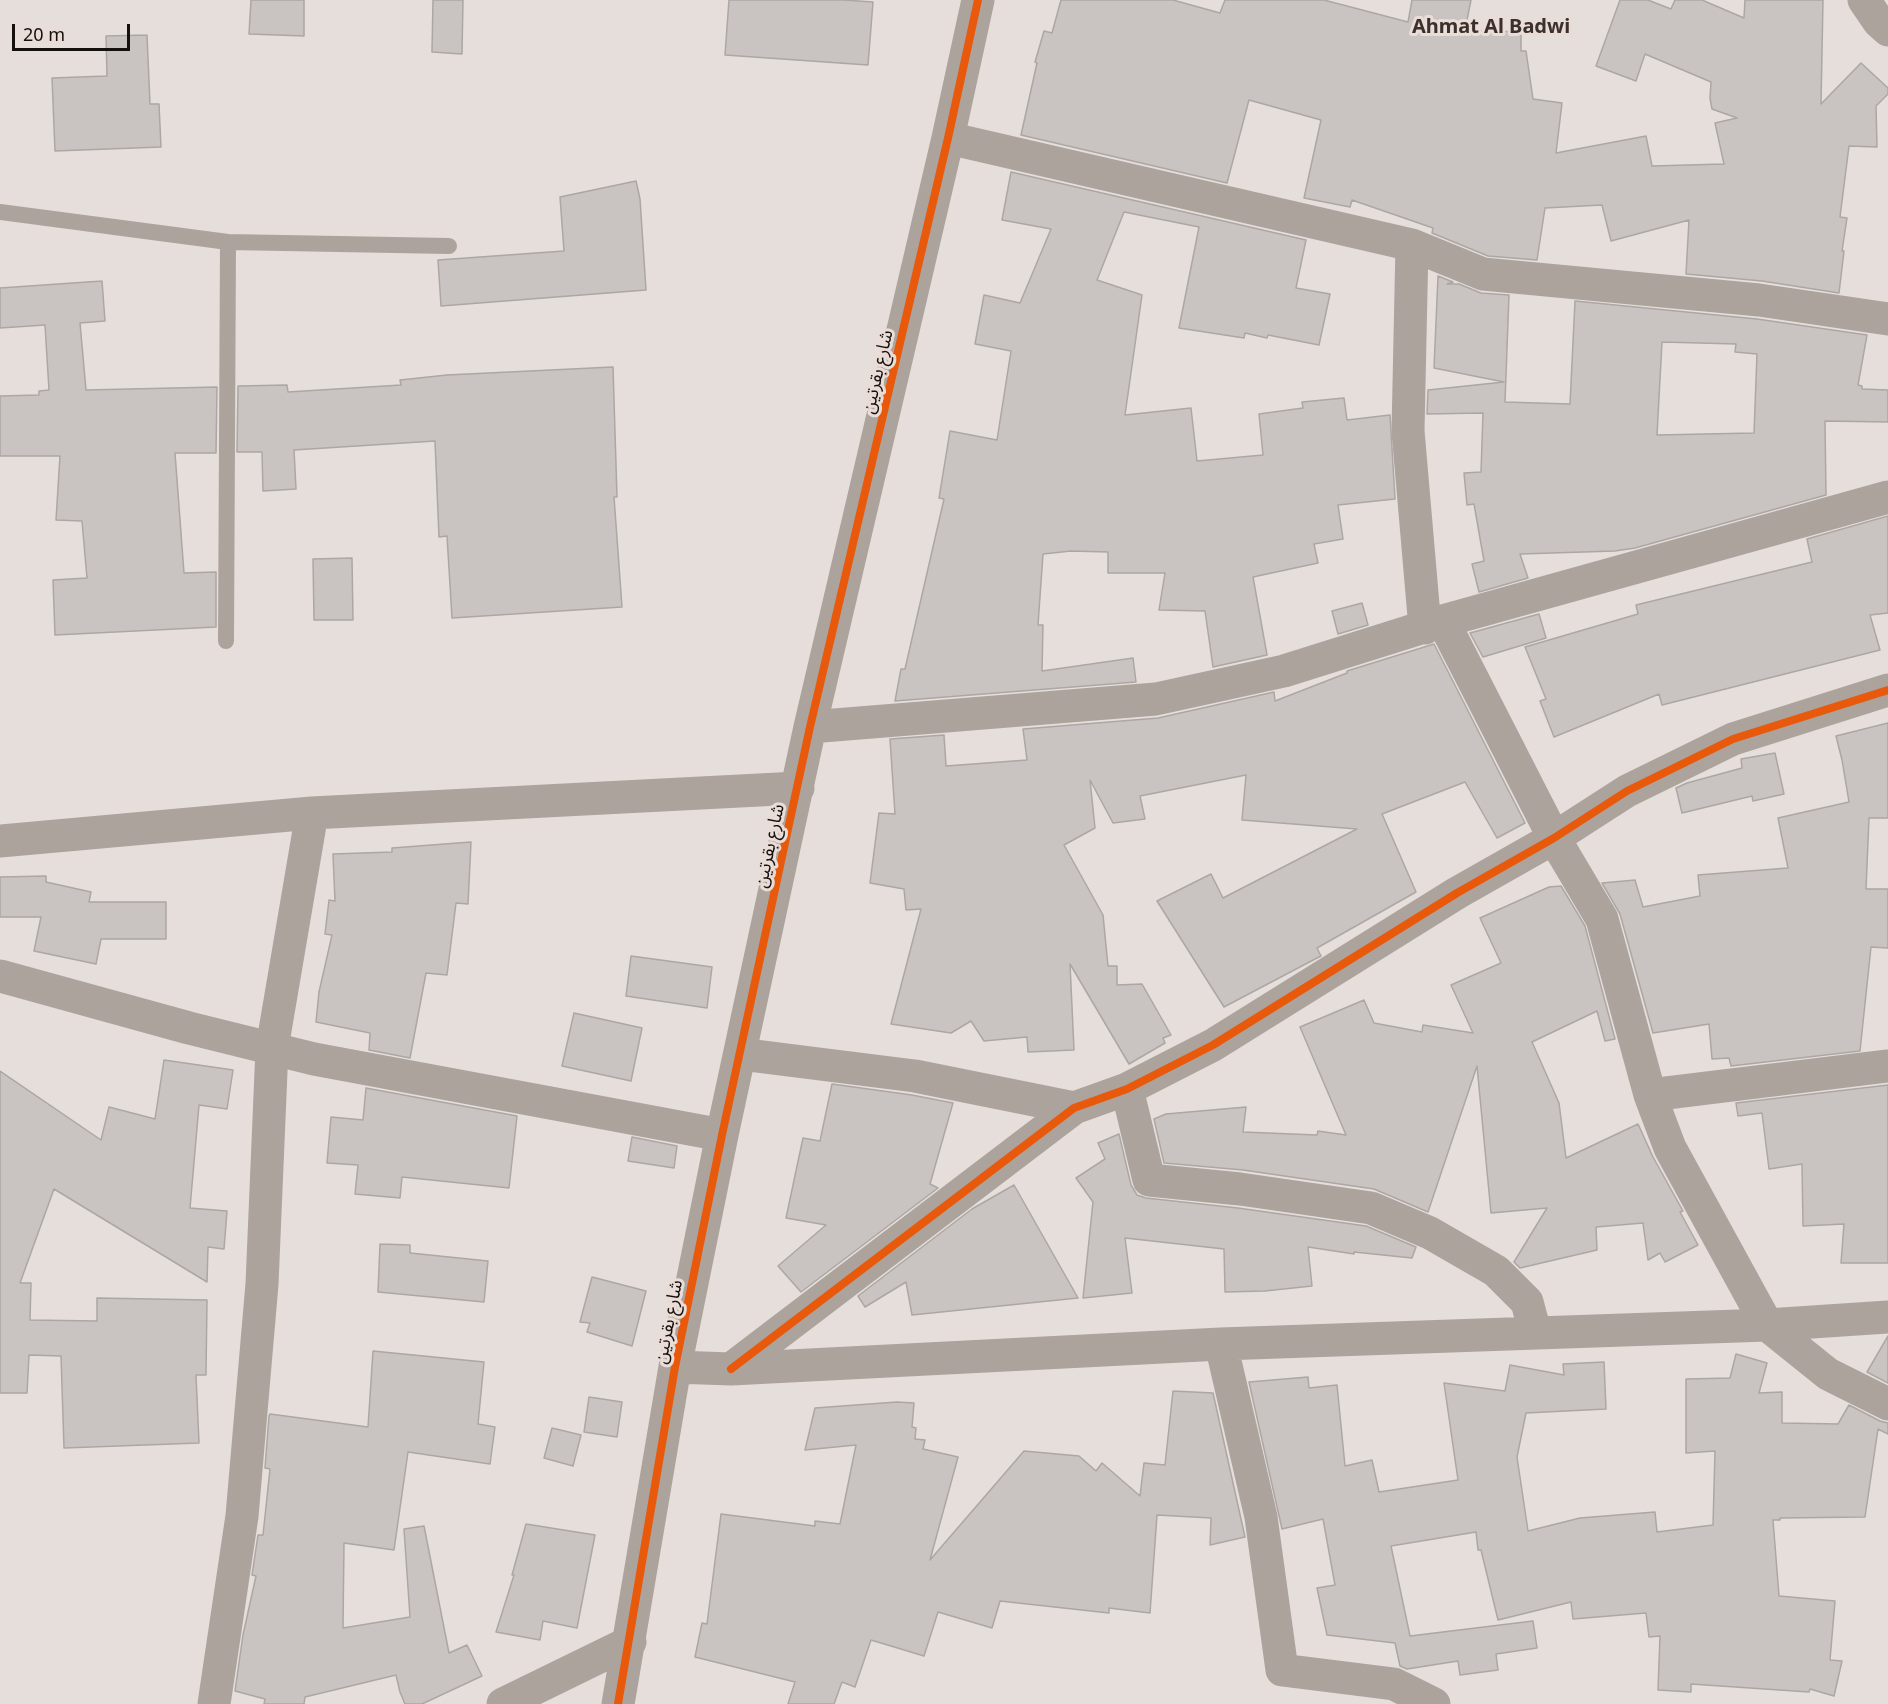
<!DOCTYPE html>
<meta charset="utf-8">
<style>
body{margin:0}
#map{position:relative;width:1888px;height:1704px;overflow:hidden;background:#e6deda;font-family:"Noto Sans",sans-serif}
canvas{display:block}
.scale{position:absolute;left:12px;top:24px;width:118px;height:27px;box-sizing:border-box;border:3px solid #14100e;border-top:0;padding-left:8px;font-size:18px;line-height:21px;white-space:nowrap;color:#14100e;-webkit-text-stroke:4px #eadcd6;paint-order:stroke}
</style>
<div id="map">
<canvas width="1888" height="1704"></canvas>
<div class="scale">20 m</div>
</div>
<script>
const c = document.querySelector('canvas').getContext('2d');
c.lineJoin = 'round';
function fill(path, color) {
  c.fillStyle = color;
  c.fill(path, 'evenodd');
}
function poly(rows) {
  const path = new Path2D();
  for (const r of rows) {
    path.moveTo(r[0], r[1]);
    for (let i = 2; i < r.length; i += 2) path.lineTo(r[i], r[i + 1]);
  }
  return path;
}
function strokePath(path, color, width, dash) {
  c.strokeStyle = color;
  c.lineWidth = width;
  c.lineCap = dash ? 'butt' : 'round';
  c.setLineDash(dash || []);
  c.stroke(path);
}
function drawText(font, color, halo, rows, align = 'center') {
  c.font = font + ' "Noto Sans","Noto Sans Arabic",sans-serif';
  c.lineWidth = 6;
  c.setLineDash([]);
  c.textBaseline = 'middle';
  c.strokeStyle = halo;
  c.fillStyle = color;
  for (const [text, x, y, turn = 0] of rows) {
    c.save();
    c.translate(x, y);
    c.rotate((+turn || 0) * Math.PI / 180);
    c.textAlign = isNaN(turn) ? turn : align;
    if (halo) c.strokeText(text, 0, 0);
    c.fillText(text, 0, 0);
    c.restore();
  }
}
const building = poly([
 [251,0,304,0,304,36,249,34,251,0],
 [433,0,463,0,462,54,432,52,433,0],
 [729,0,844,0,873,2,868,65,725,55,729,0],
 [1061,0,1173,0,1220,13,1225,0,1324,0,1408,22,1412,0,1471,0,1465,30,1521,32,1521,51,1526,51,1533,99,1562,103,1556,153,1646,136,1652,166,1724,164,1715,123,1737,118,1712,109,1710,98,1711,82,1645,54,1636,81,1596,66,1620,0,1648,0,1671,9,1675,0,1702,0,1744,18,1745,0,1823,0,1821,104,1861,63,1888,88,1888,94,1876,106,1877,147,1849,146,1840,217,1847,218,1842,251,1844,251,1839,293,1762,281,1686,274,1689,220,1611,241,1602,205,1545,208,1537,260,1488,256,1432,233,1433,228,1352,200,1350,207,1304,198,1321,120,1249,100,1227,183,1021,135,1037,63,1035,62,1044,31,1052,33,1061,0],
 [147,35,150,104,159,104,161,147,55,151,52,78,107,76,106,36,147,35],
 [1011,172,1306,240,1296,288,1330,294,1319,345,1268,335,1267,338,1245,333,1244,338,1179,328,1199,227,1124,212,1097,280,1142,295,1125,415,1191,408,1197,461,1263,455,1259,414,1303,408,1302,402,1344,398,1347,420,1390,415,1395,499,1338,505,1343,539,1314,544,1318,563,1253,577,1267,655,1213,667,1205,611,1159,610,1165,573,1108,573,1108,552,1071,551,1043,554,1038,625,1043,625,1042,671,1133,658,1136,682,895,701,901,669,905,669,944,499,939,498,950,431,997,440,1011,351,975,344,984,295,1020,303,1051,229,1002,220,1011,172],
 [636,181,640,199,646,290,441,306,438,260,564,251,560,197,636,181],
 [1438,276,1453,282,1447,284,1459,284,1481,293,1509,295,1505,402,1570,404,1575,301,1757,319,1867,335,1858,385,1862,386,1862,389,1888,390,1888,422,1825,421,1826,495,1635,548,1615,551,1520,554,1528,578,1479,592,1472,564,1484,561,1474,504,1467,505,1464,473,1481,472,1483,413,1427,414,1428,390,1504,382,1434,368,1438,276],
 [1662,342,1736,344,1735,352,1757,354,1754,433,1657,435,1662,342],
 [102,281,105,321,80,323,86,390,217,387,216,453,175,453,184,573,216,572,216,627,55,635,53,580,87,578,82,521,56,520,60,456,0,456,0,396,39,395,39,391,49,390,45,325,0,328,0,288,102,281],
 [613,367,617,497,614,497,622,607,452,618,447,536,439,537,435,441,294,450,296,489,263,491,262,452,237,452,238,386,287,385,288,392,401,385,400,380,447,375,613,367],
 [1888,516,1888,613,1870,615,1880,650,1662,705,1659,694,1554,737,1540,701,1546,699,1525,647,1638,614,1636,605,1812,562,1807,539,1888,516],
 [352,558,353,620,314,620,313,559,352,558],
 [1362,603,1368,625,1338,634,1332,611,1362,603],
 [1539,614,1546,638,1483,657,1470,633,1539,614],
 [1434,644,1525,823,1497,838,1465,782,1382,814,1416,892,1317,948,1321,956,1317,958,1224,1007,1157,901,1211,874,1223,898,1357,829,1242,820,1246,775,1140,796,1145,819,1113,823,1090,780,1095,828,1064,845,1103,915,1108,966,1117,966,1117,985,1142,984,1171,1035,1163,1038,1165,1043,1129,1064,1070,964,1074,1050,1028,1052,1027,1037,984,1041,971,1021,951,1033,891,1024,921,909,906,910,904,889,870,883,879,813,895,814,890,739,944,735,946,766,1027,760,1023,729,1158,718,1274,692,1275,701,1347,673,1347,671,1434,644],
 [1888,723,1888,818,1869,818,1866,889,1888,889,1888,948,1871,947,1860,1051,1731,1066,1729,1058,1712,1059,1709,1024,1653,1033,1620,914,1602,883,1635,880,1643,907,1700,896,1698,875,1788,868,1778,818,1849,802,1842,760,1836,736,1888,723],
 [1775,753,1784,794,1753,801,1752,796,1682,813,1676,788,1687,783,1742,768,1741,759,1775,753],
 [471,842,468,904,456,903,447,975,426,973,410,1058,369,1050,370,1033,316,1022,319,992,332,935,325,934,329,900,335,901,333,854,392,852,392,848,471,842],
 [46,876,46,882,91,892,89,902,166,902,166,939,101,939,96,964,34,951,41,917,0,917,0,877,46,876],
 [1561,886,1585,926,1615,1039,1605,1041,1597,1011,1532,1042,1559,1103,1566,1158,1638,1124,1653,1157,1683,1211,1680,1212,1698,1245,1665,1262,1660,1253,1648,1260,1643,1223,1596,1227,1597,1250,1520,1268,1514,1262,1547,1208,1491,1213,1477,1066,1428,1212,1374,1189,1243,1170,1164,1163,1154,1119,1166,1114,1246,1107,1243,1132,1317,1135,1318,1131,1346,1135,1300,1027,1364,1000,1374,1023,1422,1032,1423,1025,1473,1033,1451,985,1501,963,1480,918,1549,887,1561,886],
 [631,956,712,967,707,1008,626,996,631,956],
 [574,1013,642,1028,631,1081,562,1066,574,1013],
 [164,1060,233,1070,227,1109,199,1105,190,1208,227,1211,224,1249,208,1247,207,1282,54,1189,20,1283,31,1283,30,1320,97,1321,97,1298,207,1300,206,1375,196,1375,199,1443,64,1448,61,1356,29,1355,27,1393,0,1393,0,1071,101,1140,109,1107,155,1119,164,1060],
 [832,1084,912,1095,953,1103,930,1184,938,1188,801,1292,778,1266,826,1225,786,1218,803,1138,820,1141,832,1084],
 [1888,1085,1888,1263,1841,1263,1844,1224,1803,1226,1802,1164,1769,1169,1762,1113,1738,1116,1736,1103,1888,1085],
 [366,1088,517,1116,509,1188,402,1177,400,1198,355,1194,358,1165,327,1163,331,1117,363,1120,366,1088],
 [1119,1134,1131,1185,1137,1195,1146,1198,1238,1208,1366,1226,1416,1247,1412,1258,1354,1252,1354,1254,1308,1247,1312,1286,1265,1291,1225,1292,1224,1249,1125,1238,1132,1293,1083,1298,1093,1202,1076,1178,1105,1159,1098,1143,1119,1134],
 [632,1137,677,1146,674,1168,628,1161,632,1137],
 [1014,1185,1078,1298,912,1315,906,1282,865,1307,858,1296,972,1209,1014,1185],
 [380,1244,410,1245,410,1253,488,1261,484,1302,378,1292,380,1244],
 [592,1277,646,1291,632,1346,587,1332,590,1323,580,1322,592,1277],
 [1888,1336,1888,1383,1867,1372,1888,1336],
 [373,1351,484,1362,478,1424,495,1427,490,1464,408,1452,394,1550,344,1543,343,1628,410,1617,404,1529,424,1526,449,1653,467,1645,482,1676,422,1704,405,1704,400,1692,396,1675,305,1697,304,1704,264,1704,265,1699,235,1691,243,1635,256,1576,252,1575,258,1535,263,1535,270,1469,265,1468,269,1416,270,1414,368,1427,373,1351],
 [1736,1354,1767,1363,1759,1393,1782,1392,1782,1423,1838,1424,1849,1405,1880,1421,1888,1423,1888,1434,1878,1429,1865,1517,1780,1518,1780,1520,1773,1520,1779,1596,1835,1601,1830,1660,1842,1661,1834,1696,1810,1689,1809,1692,1691,1684,1691,1692,1658,1690,1660,1636,1649,1637,1646,1613,1573,1619,1571,1602,1498,1620,1481,1550,1478,1550,1476,1532,1391,1546,1410,1636,1533,1621,1537,1648,1496,1654,1498,1670,1460,1675,1458,1661,1407,1669,1400,1666,1395,1643,1327,1635,1317,1588,1335,1585,1323,1519,1282,1529,1249,1382,1308,1377,1309,1388,1337,1385,1345,1466,1372,1460,1379,1492,1458,1480,1444,1383,1505,1391,1510,1365,1564,1375,1563,1364,1604,1362,1606,1409,1526,1413,1517,1457,1528,1531,1580,1518,1655,1512,1657,1532,1713,1525,1715,1451,1686,1453,1686,1379,1730,1378,1736,1354],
 [1173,1391,1213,1393,1245,1537,1210,1545,1211,1518,1157,1515,1150,1613,1109,1608,1109,1613,1000,1601,992,1628,938,1612,924,1656,871,1640,855,1687,842,1682,834,1704,788,1704,795,1682,695,1657,702,1623,707,1624,721,1514,815,1526,815,1521,840,1524,856,1445,805,1450,815,1408,897,1402,914,1403,912,1427,916,1428,915,1439,925,1440,923,1449,958,1457,930,1560,1024,1451,1079,1456,1096,1471,1102,1463,1140,1496,1144,1463,1165,1465,1173,1391],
 [589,1397,622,1402,617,1437,584,1432,589,1397],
 [552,1428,581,1435,573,1466,544,1458,552,1428],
 [526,1524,595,1535,577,1628,543,1621,540,1640,496,1632,514,1575,512,1575,526,1524]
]);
const service = poly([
 [0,212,228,242,449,246],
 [226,641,228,242]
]);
const minor = poly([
 [1864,0,1879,22,1888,30],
 [948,138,1412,245,1483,274,1759,300,1888,319],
 [1412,245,1408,431,1425,628],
 [1443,621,1554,838,1602,919,1650,1095,1670,1148,1767,1325,1828,1374,1888,1404],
 [810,727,1156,699,1284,671,1443,621,1888,497],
 [0,841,312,813,798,788],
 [0,976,189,1028,314,1059,722,1135],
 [740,1054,915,1076,1074,1108],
 [1127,1089,1149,1180,1240,1189,1371,1208,1430,1233,1496,1271,1527,1302,1535,1332],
 [1650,1095,1888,1066],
 [1221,1344,1261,1517,1282,1670,1394,1684,1434,1704],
 [675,1367,731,1369,1221,1344,1767,1325,1888,1317],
 [731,1369,1074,1108,1127,1089,1213,1045,1457,893,1554,838,1627,791,1733,739,1888,690],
 [214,1704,242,1516,262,1284,272,1048,312,813],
 [503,1704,630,1642],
 [618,1704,675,1367,722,1135,810,727,948,138,978,0]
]);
const cycleway = poly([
 [731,1369,1074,1108,1127,1089,1213,1045,1457,893,1554,838,1627,791,1733,739,1888,690],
 [618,1704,675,1367,722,1135,810,727,948,138,978,0]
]);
const streetNames = [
 ["شارع بقرتين",878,372,-77],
 ["شارع بقرتين",770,846,-78],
 ["شارع بقرتين",669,1322,-79]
];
const neighbourhoodNames = [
 ["Ahmat Al Badwi",1491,27]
];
fill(building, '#c9c4c1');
strokePath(building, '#aca7a4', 1.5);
strokePath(service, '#aca39c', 16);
strokePath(minor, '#aca39c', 33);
strokePath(cycleway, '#e8590c', 8);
drawText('18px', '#14100e', '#eadcd6', streetNames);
drawText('bold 20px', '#3b302b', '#eadcd6', neighbourhoodNames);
</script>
